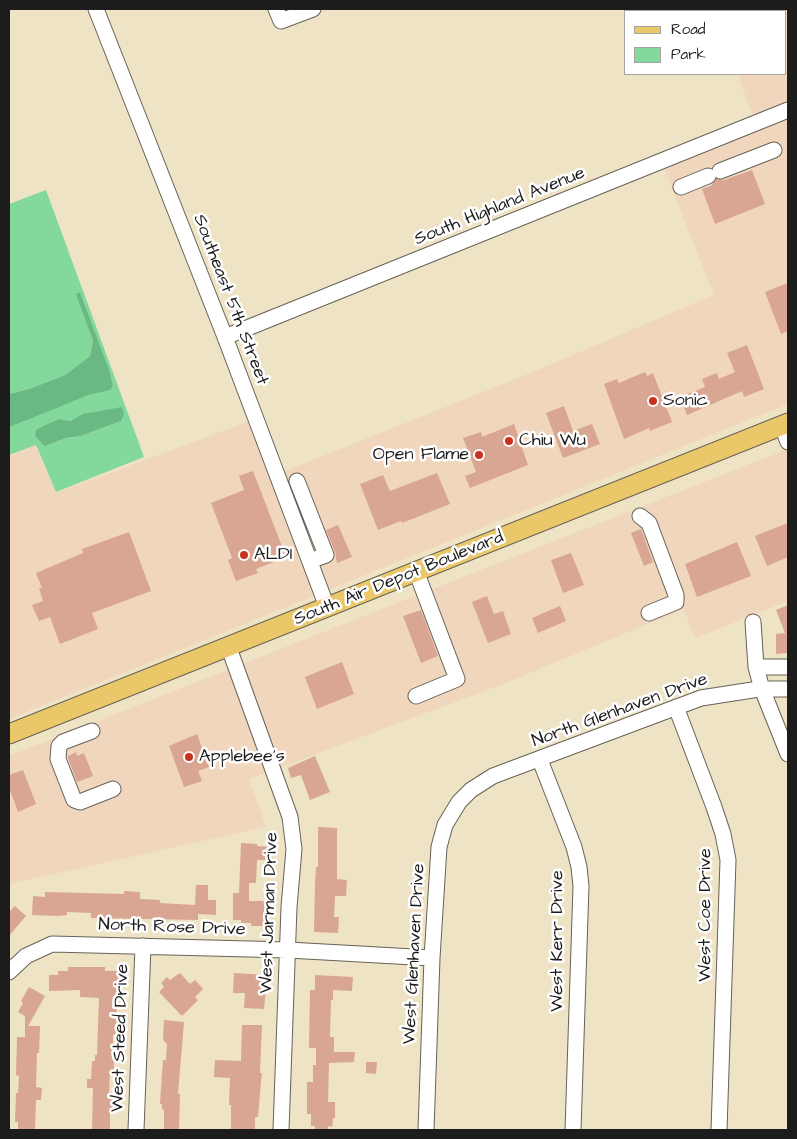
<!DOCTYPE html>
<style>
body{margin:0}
#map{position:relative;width:797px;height:1139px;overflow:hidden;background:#efe3c5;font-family:"Architects Daughter",sans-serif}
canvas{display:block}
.frame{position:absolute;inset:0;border:10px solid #1c1c1c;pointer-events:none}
.legend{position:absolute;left:624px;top:10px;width:162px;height:65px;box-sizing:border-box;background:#fff;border:1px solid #a4a4a4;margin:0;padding:6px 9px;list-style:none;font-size:15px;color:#1c1c1c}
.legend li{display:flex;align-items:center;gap:10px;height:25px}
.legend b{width:25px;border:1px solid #a4a4a4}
</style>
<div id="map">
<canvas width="797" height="1139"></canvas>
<div class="frame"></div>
<ul class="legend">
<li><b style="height:6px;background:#eac769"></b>Road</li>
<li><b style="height:14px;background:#83d99c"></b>Park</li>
</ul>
</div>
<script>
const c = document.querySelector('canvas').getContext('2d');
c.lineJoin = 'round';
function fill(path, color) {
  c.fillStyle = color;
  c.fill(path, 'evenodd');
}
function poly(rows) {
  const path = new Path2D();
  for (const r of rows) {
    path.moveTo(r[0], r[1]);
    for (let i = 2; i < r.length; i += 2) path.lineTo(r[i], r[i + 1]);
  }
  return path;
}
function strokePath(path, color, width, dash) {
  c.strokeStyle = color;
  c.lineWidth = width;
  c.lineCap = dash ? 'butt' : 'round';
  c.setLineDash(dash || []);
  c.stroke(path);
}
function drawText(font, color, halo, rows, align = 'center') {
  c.font = font + ' "Architects Daughter",sans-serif';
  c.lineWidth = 5;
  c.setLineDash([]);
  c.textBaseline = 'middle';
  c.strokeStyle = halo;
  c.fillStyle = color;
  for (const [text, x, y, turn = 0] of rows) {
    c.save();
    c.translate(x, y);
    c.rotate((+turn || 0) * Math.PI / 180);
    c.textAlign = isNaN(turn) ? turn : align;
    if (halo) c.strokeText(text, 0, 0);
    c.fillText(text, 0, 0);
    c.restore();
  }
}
const built = poly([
 [714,9,788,9,788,404,9,719,9,456,35,445,56,493,250,421,272,476,521,377,714,295,663,165,757,128,738,74,786,74,786,11,715,11],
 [788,449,788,601,695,638,684,609,498,686,249,779,266,827,9,884,9,756]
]);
const green = poly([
 [46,190,144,457,56,492,36,445,9,455,9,427,30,419,88,394,111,390,113,385,109,369,80,292,77,294,93,341,90,356,65,375,29,389,9,394,9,204],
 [60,419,71,421,121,421,81,436,66,438,45,446]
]);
const forest = poly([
 [80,292,109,369,113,385,111,390,88,395,30,419,9,427,9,394,29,389,65,375,90,356,93,341,76,294],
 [122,407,124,414,121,421,81,436,66,438,45,446,35,436,36,430,43,426,60,419,71,421,83,414]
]);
const building = poly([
 [752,170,765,204,715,224,702,189,711,186,716,179,724,180],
 [788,283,788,331,781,334,765,292],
 [747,345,764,389,744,397,742,391,687,415,680,397,705,387,702,379,717,373,719,379,735,372,727,353],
 [645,372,647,376,653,373,672,422,650,431,649,428,624,439,604,384,617,379,619,383],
 [564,406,573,431,592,424,600,444,563,458,546,413],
 [514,424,528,465,470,488,465,476,476,472,463,438,481,432,482,437],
 [253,471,286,557,256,569,258,573,236,581,228,560,232,558,211,503,244,490,239,476],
 [437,473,450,504,402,523,401,521,378,530,360,484,383,475,390,491],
 [788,523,788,557,767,566,755,536],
 [338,525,352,557,337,563,335,552,326,530],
 [641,529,653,562,644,566,631,533],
 [129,532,151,591,92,613,98,629,60,644,50,617,39,621,32,605,43,601,39,588,42,588,36,573,83,553,82,549],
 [737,542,751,576,697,597,685,564],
 [571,553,584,585,563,593,551,560],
 [487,596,494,614,503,611,511,634,488,643,472,602],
 [788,605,788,653,776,654,776,634,785,633,776,610],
 [560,606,566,621,538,633,532,618],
 [421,610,438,656,421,663,403,616],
 [342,662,354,694,317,709,305,677],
 [197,734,209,767,198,771,202,781,184,787,169,746],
 [76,752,77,756,84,753,93,776,77,782,68,758,68,756],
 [315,756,330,792,310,800,301,775,291,778,288,768],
 [23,770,36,804,18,812,9,787,9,775],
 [318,827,337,828,337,879,347,880,346,896,335,896,334,917,339,917,338,933,314,932,315,884,316,867,318,867],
 [241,843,257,844,257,846,268,847,268,860,257,860,256,883,249,883,249,901,267,901,267,926,251,926,251,923,241,923,241,920,233,920,233,893,239,893],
 [196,885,208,885,208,900,216,900,216,915,198,914,198,920,91,918,91,913,67,912,67,915,58,916,32,915,33,896,45,897,45,892,124,894,124,891,140,892,140,899,160,900,160,903,195,905],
 [15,906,26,916,9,936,9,912],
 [68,967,105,967,105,971,118,971,116,1035,113,1035,114,1072,110,1072,109,1094,113,1094,113,1108,110,1108,110,1130,92,1130,93,1088,87,1088,87,1079,91,1079,92,1061,95,1061,95,1055,97,1055,99,998,80,997,80,990,49,991,49,975,58,975,58,971,68,971],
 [180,973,190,984,195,980,203,989,195,997,198,1000,182,1016,159,992,164,987,161,983,167,977,170,980],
 [234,973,265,975,264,988,266,988,264,1009,244,1008,245,993,233,993],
 [315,975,353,977,352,991,333,990,333,1000,331,1000,330,1037,334,1037,334,1052,355,1052,354,1062,329,1063,328,1102,335,1102,335,1118,333,1118,332,1127,328,1126,328,1130,315,1130,315,1126,311,1126,311,1114,307,1114,307,1082,313,1082,313,1065,316,1065,316,1048,309,1048,310,990,315,990],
 [29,987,45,996,28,1026,40,1026,39,1053,37,1053,36,1087,42,1088,41,1100,36,1100,35,1130,18,1130,18,1122,15,1122,16,1093,18,1093,19,1076,16,1075,17,1037,25,1037,25,1016,18,1012,23,1003,21,1001],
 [164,1020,184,1022,178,1094,180,1094,179,1130,164,1130,164,1110,162,1109,162,1104,160,1104,161,1088,163,1060,166,1060,167,1044,163,1040],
 [242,1025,262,1025,260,1073,262,1073,261,1082,258,1117,255,1117,255,1130,231,1130,231,1105,229,1105,230,1078,214,1077,215,1060,241,1061],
 [366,1062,377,1062,376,1074,366,1073]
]);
const minor = poly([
 [96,9,225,337,327,607],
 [276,9,281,21,313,9],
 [720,171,774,150],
 [681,187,708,176],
 [225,337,788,110],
 [782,426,788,442],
 [297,481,326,555,310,561],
 [640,516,649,523,676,595,676,602,649,613],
 [753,622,756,667,762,689,788,754],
 [229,648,290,817,294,849,289,907,281,1130],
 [756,667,788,667],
 [416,696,457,679,416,571],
 [676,707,714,807,723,834,728,860,719,1130],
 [92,731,63,742,59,746,58,759,74,800,80,802,113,789],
 [540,760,574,847,579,867,581,886,573,1130],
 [9,972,26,956,52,944,288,950,432,958],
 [136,1130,143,946],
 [426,1130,432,958,439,847,445,825,459,802,471,790,493,776,701,698,759,689,788,689]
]);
const major = poly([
 [9,734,788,423]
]);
const markers = [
 [653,401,5,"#c8321e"],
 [509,441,5,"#c8321e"],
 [479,455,5,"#c8321e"],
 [244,555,5,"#c8321e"],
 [189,757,5,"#c8321e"]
];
const streetNames = [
 ["South Highland Avenue",500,207,-22],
 ["Southeast 5th Street",230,300,69],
 ["South Air Depot Boulevard",399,579,-22],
 ["North Glenhaven Drive",620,711,-20],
 ["West Jarman Drive",270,913,-88],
 ["West Coe Drive",706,915,-90],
 ["North Rose Drive",172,928,2],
 ["West Kerr Drive",558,941,-90],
 ["West Glenhaven Drive",415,954,-87],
 ["West Steed Drive",121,1038,-88]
];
const poiNames = [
 ["Sonic",663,401],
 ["Chiu Wu",519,441],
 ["Open Flame",469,455,"right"],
 ["ALDI",254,555],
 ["Applebee's",199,757]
];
fill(built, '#f0d6bc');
fill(green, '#83d99c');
fill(forest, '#6ab984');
fill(building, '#d8a692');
strokePath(minor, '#666257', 17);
strokePath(major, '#666257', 21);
strokePath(minor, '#fff', 15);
strokePath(major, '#eac769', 19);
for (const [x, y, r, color] of markers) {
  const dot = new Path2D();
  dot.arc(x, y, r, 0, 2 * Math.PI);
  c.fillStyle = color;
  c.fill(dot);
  strokePath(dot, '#fff', 2);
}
drawText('18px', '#1c1c1c', '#fff', streetNames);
drawText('18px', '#1c1c1c', '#fff', poiNames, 'left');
</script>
